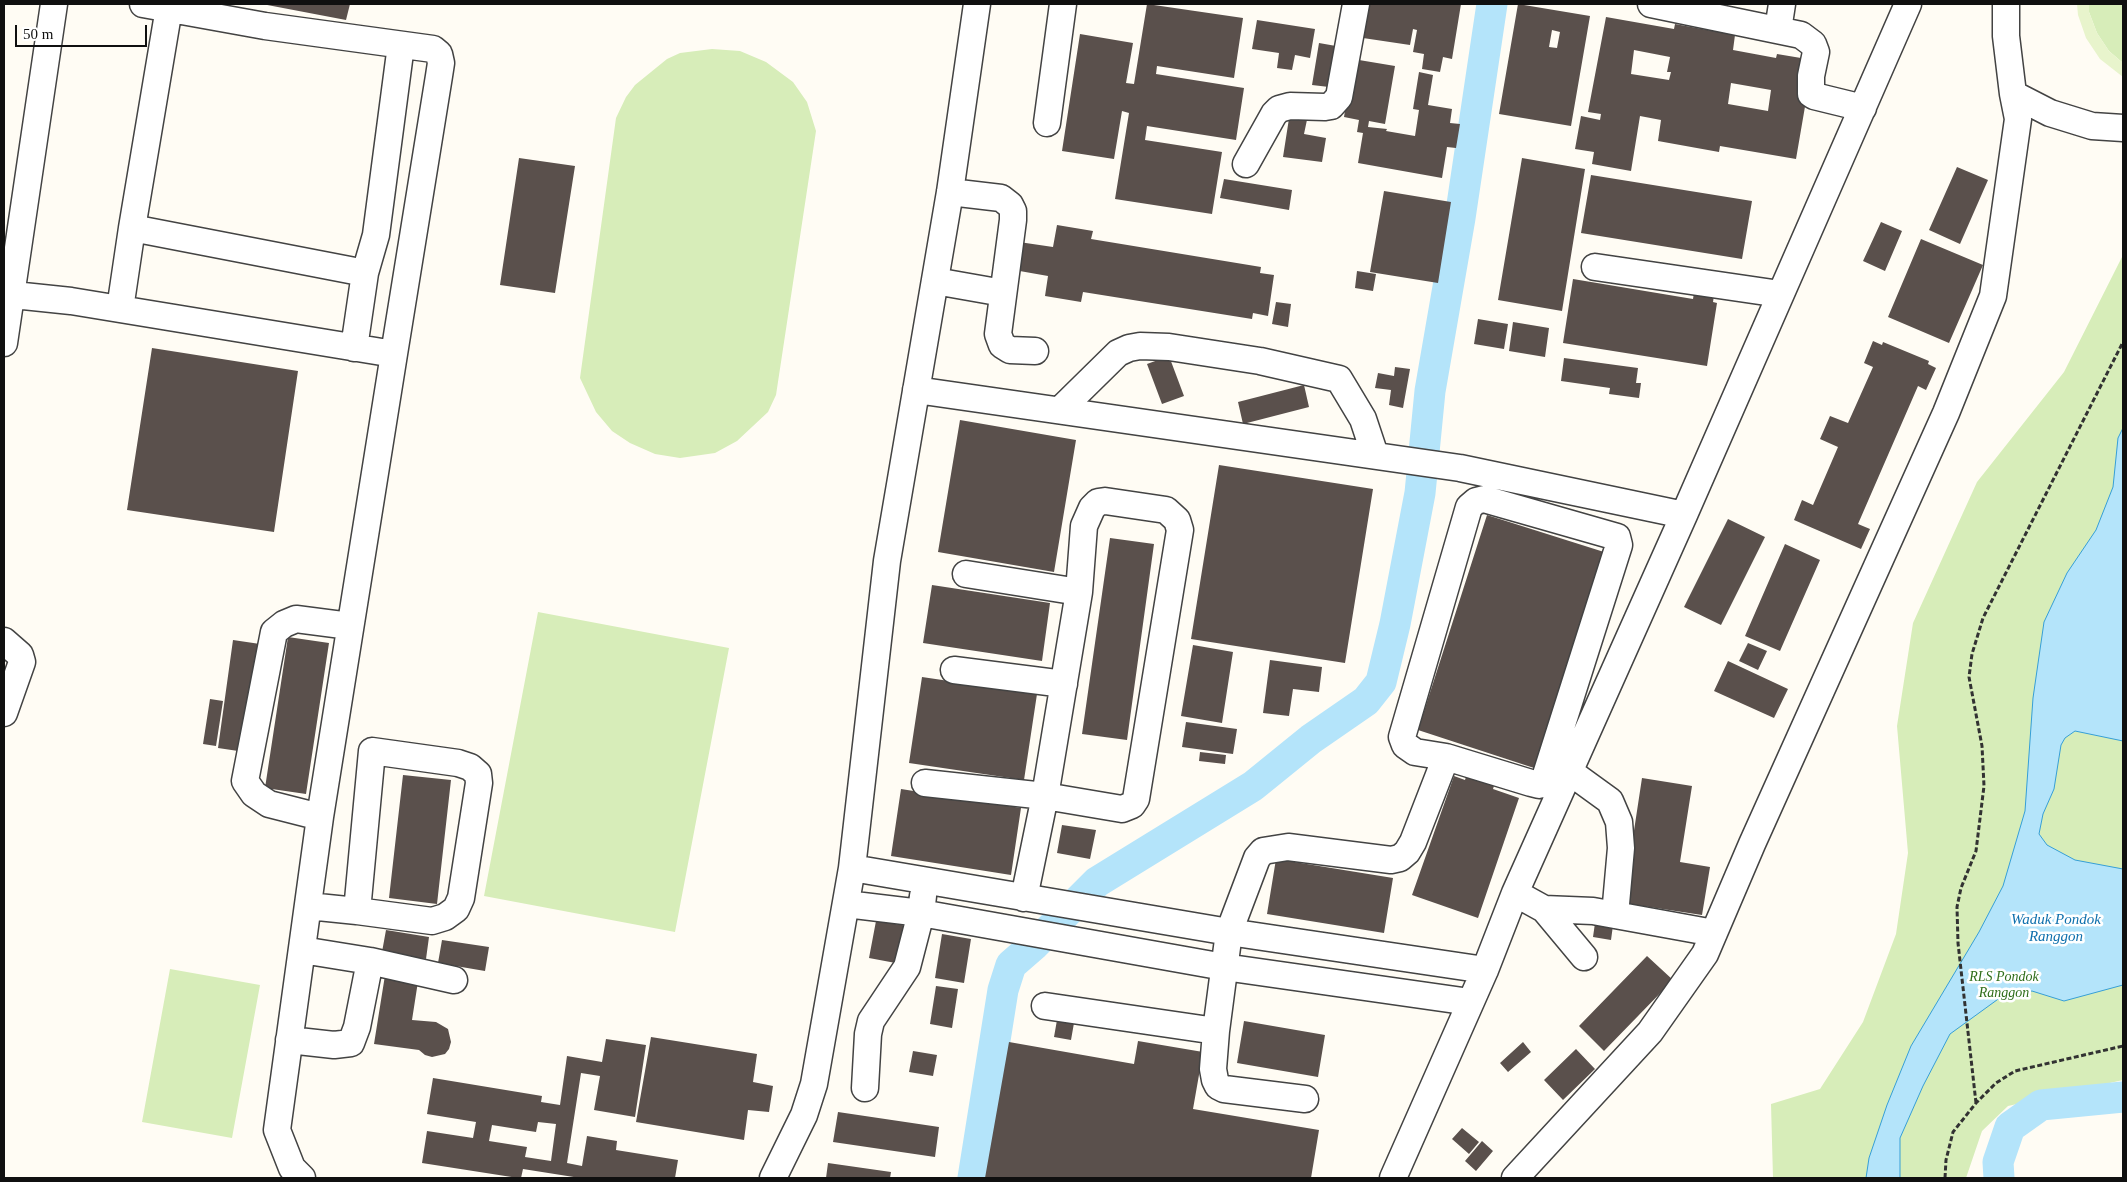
<!DOCTYPE html>
<style>
body{margin:0}
#map{position:relative;width:2127px;height:1182px;overflow:hidden;background:#fffcf4;font-family:"Times New Roman",serif}
canvas{display:block}
.frame{position:absolute;inset:0;border:5px solid #101010;pointer-events:none}
.scale{position:absolute;left:15px;top:25px;width:132px;height:22px;box-sizing:border-box;border:2px solid #101010;border-top:0;padding-left:6px;font-size:15px;line-height:18px;white-space:nowrap;color:#101010;-webkit-text-stroke:4px #fff;paint-order:stroke}
</style>
<div id="map">
<canvas width="2127" height="1182"></canvas>
<div class="frame"></div>
<div class="scale">50 m</div>
</div>
<script>
const c = document.querySelector('canvas').getContext('2d');
c.lineJoin = 'round';
function fill(path, color) {
  c.fillStyle = color;
  c.fill(path, 'evenodd');
}
function poly(rows) {
  const path = new Path2D();
  for (const r of rows) {
    path.moveTo(r[0], r[1]);
    for (let i = 2; i < r.length; i += 2) path.lineTo(r[i], r[i + 1]);
  }
  return path;
}
function strokePath(path, color, width, dash) {
  c.strokeStyle = color;
  c.lineWidth = width;
  c.lineCap = dash ? 'butt' : 'round';
  c.setLineDash(dash || []);
  c.stroke(path);
}
function drawText(font, color, halo, rows, align = 'center') {
  c.font = font + ' "Times New Roman",serif';
  c.lineWidth = 5;
  c.setLineDash([]);
  c.textBaseline = 'middle';
  c.strokeStyle = halo;
  c.fillStyle = color;
  for (const [text, x, y, turn = 0] of rows) {
    c.save();
    c.translate(x, y);
    c.rotate((+turn || 0) * Math.PI / 180);
    c.textAlign = isNaN(turn) ? turn : align;
    if (halo) c.strokeText(text, 0, 0);
    c.fillText(text, 0, 0);
    c.restore();
  }
}
const green = poly([
 [2089,4,2123,4,2123,63,2109,51,2097,33,2089,12],
 [712,49,740,51,766,62,793,82,807,102,816,131,776,395,768,412,737,441,715,453,680,458,655,454,630,443,612,431,596,412,580,378,616,118,626,97,635,85,667,59,680,53],
 [2123,255,2123,1080,2008,1106,1982,1131,1966,1178,1773,1178,1771,1104,1820,1089,1863,1022,1896,934,1908,853,1897,726,1913,623,1977,482,2064,372],
 [538,612,729,648,675,932,484,896],
 [170,969,260,985,232,1138,142,1122]
]);
const pitch = poly([
 [2077,4,2089,4,2089,12,2097,33,2109,51,2123,63,2123,77,2100,59,2086,38,2078,15]
]);
const water = poly([
 [2123,428,2123,741,2075,731,2065,738,2061,745,2054,789,2043,814,2039,834,2047,845,2075,860,2123,869,2123,985,2064,1001,2032,991,2001,997,1950,1034,1923,1086,1900,1138,1900,1178,1866,1178,1869,1158,1887,1105,1911,1046,1979,932,2003,886,2025,811,2033,698,2044,622,2067,573,2096,530,2113,487,2118,438,2123,428]
]);
const river = poly([
 [973,1178,1003,990,1011,965,1034,945,1097,882,1253,786,1311,739,1366,701,1381,682,1395,624,1420,493,1430,391,1460,218,1492,4],
 [1999,1178,1998,1162,2010,1127,2041,1105,2123,1097]
]);
const building = poly([
 [262,4,350,4,346,20],
 [1147,4,1243,18,1234,78,1157,66,1156,74,1244,88,1236,140,1147,126,1145,140,1222,152,1212,214,1115,199,1129,113,1122,111,1114,159,1062,151,1080,34,1133,43,1126,83,1134,84],
 [1362,4,1461,4,1452,59,1443,57,1440,72,1422,69,1424,54,1413,52,1417,30,1413,29,1410,45,1363,38,1366,22],
 [1518,4,1590,16,1571,126,1499,114],
 [1552,30,1560,32,1557,48,1549,47],
 [1606,17,1674,29,1675,24,1735,35,1733,50,1776,58,1777,54,1813,60,1796,159,1720,146,1719,152,1658,141,1661,120,1640,116,1631,171,1592,164,1594,152,1575,149,1581,116,1600,120,1601,114,1588,112],
 [1634,50,1670,57,1667,72,1671,72,1669,80,1631,74],
 [1731,83,1771,90,1768,111,1728,104],
 [1257,20,1315,29,1310,58,1295,55,1292,70,1277,68,1279,53,1252,49],
 [1319,43,1336,46,1329,87,1312,85],
 [1353,59,1395,66,1385,124,1369,121,1368,127,1387,129,1386,131,1415,136,1419,110,1413,109,1419,72,1433,75,1428,105,1452,109,1450,123,1460,124,1456,148,1447,147,1442,178,1358,163,1363,133,1357,132,1359,120,1344,117],
 [1290,112,1308,115,1304,134,1326,138,1322,162,1283,157],
 [519,158,575,166,555,293,500,285],
 [1522,158,1585,169,1562,311,1498,300],
 [1957,167,1988,180,1960,244,1929,230],
 [1591,175,1752,201,1742,259,1581,233],
 [1224,179,1292,190,1289,210,1220,198],
 [1384,191,1451,202,1438,283,1370,272],
 [1881,222,1902,231,1885,271,1863,261],
 [1057,225,1093,231,1091,239,1261,267,1260,273,1274,275,1268,316,1253,313,1252,319,1083,292,1081,302,1045,296,1048,276,1014,270,1019,242,1053,247],
 [1921,239,1983,265,1949,343,1888,317],
 [1357,271,1376,274,1373,291,1355,288],
 [1573,279,1693,299,1695,286,1715,289,1713,302,1717,303,1707,366,1563,343],
 [1276,302,1291,304,1288,327,1272,324],
 [1478,319,1508,324,1504,349,1474,344],
 [1513,322,1549,328,1545,357,1509,351],
 [1873,341,1882,345,1883,342,1929,361,1928,364,1936,368,1926,390,1918,386,1858,524,1870,529,1861,549,1794,520,1802,500,1813,505,1838,447,1820,439,1830,416,1848,423,1873,367,1864,363],
 [152,348,298,371,274,532,127,510],
 [1169,356,1184,396,1162,404,1147,364],
 [1564,358,1638,368,1636,383,1641,383,1639,398,1609,394,1610,388,1561,381],
 [1395,367,1410,369,1403,408,1389,405,1391,390,1375,388,1378,373,1394,376],
 [1304,385,1309,407,1243,424,1238,402],
 [960,420,1076,440,1054,572,938,552],
 [1219,465,1373,489,1345,663,1191,639],
 [1487,515,1604,552,1534,768,1418,730],
 [1728,519,1765,537,1721,625,1684,607],
 [1110,538,1154,544,1127,740,1082,734],
 [1785,544,1820,560,1780,651,1745,636],
 [932,585,1050,603,1042,661,923,643],
 [288,637,329,643,306,794,265,788],
 [233,640,260,644,245,752,218,748],
 [1748,643,1767,651,1758,670,1739,661],
 [1193,645,1233,652,1222,723,1181,716],
 [1270,660,1322,667,1319,692,1293,689,1289,716,1263,713],
 [1728,661,1788,689,1774,718,1714,691],
 [922,677,1037,694,1024,780,909,763],
 [210,699,223,701,216,746,203,744],
 [1186,722,1237,729,1233,754,1182,747],
 [1200,752,1226,755,1225,764,1199,761],
 [1469,767,1497,776,1493,789,1519,798,1478,918,1412,895,1454,776,1465,780],
 [403,775,451,780,437,904,389,898],
 [1642,778,1692,786,1680,862,1710,867,1702,915,1623,903],
 [901,789,1021,808,1011,875,891,856],
 [1062,825,1096,830,1090,859,1057,853],
 [1276,859,1393,878,1384,933,1267,914],
 [1596,916,1614,918,1611,940,1593,937],
 [876,921,908,926,901,964,869,958],
 [386,930,429,937,426,959,382,952],
 [942,934,971,939,964,983,935,978],
 [442,940,489,947,485,971,438,963],
 [1647,956,1673,980,1604,1051,1579,1026],
 [386,969,419,975,412,1020,436,1022,448,1029,451,1042,449,1049,445,1054,432,1057,425,1055,419,1050,374,1044],
 [936,986,958,989,952,1028,930,1024],
 [1057,1020,1074,1023,1071,1040,1054,1037],
 [1244,1021,1325,1035,1318,1077,1237,1063],
 [651,1037,757,1054,753,1082,773,1086,769,1112,748,1110,744,1140,636,1122],
 [606,1039,646,1045,635,1117,594,1110,600,1076,581,1073,567,1163,582,1166,587,1136,617,1141,616,1150,678,1160,675,1178,580,1178,523,1169,521,1178,518,1178,422,1163,427,1131,473,1138,476,1122,427,1114,433,1078,542,1096,541,1102,560,1105,567,1056,602,1062],
 [538,1122,556,1124,551,1161,525,1157,527,1147,489,1141,492,1125,536,1132],
 [1138,1041,1203,1052,1193,1109,1319,1130,1311,1178,985,1178,1009,1042,1134,1064],
 [1523,1042,1531,1052,1508,1072,1500,1063],
 [1576,1049,1595,1069,1563,1100,1544,1080],
 [913,1051,937,1055,933,1076,909,1072],
 [838,1112,939,1127,935,1157,833,1142],
 [1462,1128,1479,1142,1469,1154,1452,1139],
 [1482,1141,1493,1151,1476,1171,1465,1161],
 [828,1163,891,1172,890,1178,826,1178]
]);
const path = poly([
 [1976,1103,1958,943,1957,907,1961,888,1976,851,1984,786,1982,746,1969,677,1972,654,1983,618,2123,342],
 [1945,1178,1946,1160,1953,1132,1976,1103,1996,1083,2015,1071,2123,1046]
]);
const minor = poly([
 [1651,4,1801,35,1813,44,1816,52,1811,76,1811,94,1814,96,1863,108],
 [2006,4,2006,36,2013,94,2050,113,2092,126,2123,128],
 [169,8,132,228,365,273,376,235,401,45],
 [1778,30,1782,4],
 [1047,123,1063,4],
 [1246,164,1274,114,1279,109,1290,106,1325,107,1331,106,1339,97,1356,4],
 [950,192,1001,198,1010,205,1013,211,1013,220,998,334,1002,345,1010,350,1035,351],
 [1595,267,1780,294],
 [935,281,1003,293],
 [4,294,71,301,394,354,439,76,441,63,439,54,433,49,265,26,143,4],
 [120,309,132,228],
 [4,343,54,4],
 [354,348,365,273],
 [916,390,1460,468,1684,515],
 [1060,410,1118,353,1129,348,1140,346,1169,347,1260,361,1339,379,1363,419,1375,455],
 [4,641,20,655,22,662,4,713],
 [954,670,1064,684],
 [1570,772,1610,801,1619,822,1621,848,1615,915],
 [925,783,1045,796,1122,809,1132,805,1136,799,1180,530,1177,520,1166,510,1105,501,1098,502,1092,508,1084,526,1079,592,966,574],
 [320,817,269,804,254,794,245,781,274,632,284,624,296,619,350,626],
 [852,868,1229,932,1485,970],
 [1515,893,1544,909,1593,911,1714,933],
 [1024,898,1045,796,1079,592],
 [846,904,921,913,1224,967,1470,1002],
 [308,906,357,911,432,921,445,917,456,909,461,898,479,783,478,774,470,767,458,763,372,751,357,911],
 [1544,909,1584,957],
 [302,950,370,961,454,980],
 [1045,1006,1216,1031,1229,932,1257,858,1263,851,1288,847,1391,860,1400,858,1407,852,1413,842,1446,757,1531,783,1539,785,1544,781,1619,545,1617,537,1484,499,1476,501,1469,507,1402,737,1405,745,1415,752,1446,757],
 [1216,1031,1213,1069,1215,1080,1218,1086,1224,1089,1305,1099],
 [289,1040,334,1045,351,1043,357,1027,370,961],
 [865,1088,868,1034,871,1021,907,967,921,913,923,896],
 [302,1178,292,1168,277,1130,320,817,394,354],
 [773,1178,804,1115,814,1084,852,868,887,561,950,192,977,4],
 [1393,1178,1485,970,1515,893,1684,515,1908,4],
 [1515,1178,1650,1032,1705,954,1752,844,1946,413,1993,296,2018,119,2013,94]
]);
const parkNames = [
 ["RLS Pondok",2004,977],
 ["Ranggon",2004,993]
];
const waterNames = [
 ["Waduk Pondok",2056,920],
 ["Ranggon",2056,937]
];
fill(green, '#d7edb9');
fill(pitch, '#e8f4cc');
fill(water, '#b4e4fa');
strokePath(water, '#369fd7', 1);
strokePath(river, '#b4e4fa', 31);
fill(building, '#5a504c');
strokePath(minor, '#434343', 29);
strokePath(path, '#323232', 3, [5, 2.5]);
strokePath(minor, '#fff', 26);
drawText('italic 14px', '#306e1b', '#fff', parkNames);
drawText('italic 15px', '#0f70ad', '#fff', waterNames);
</script>
